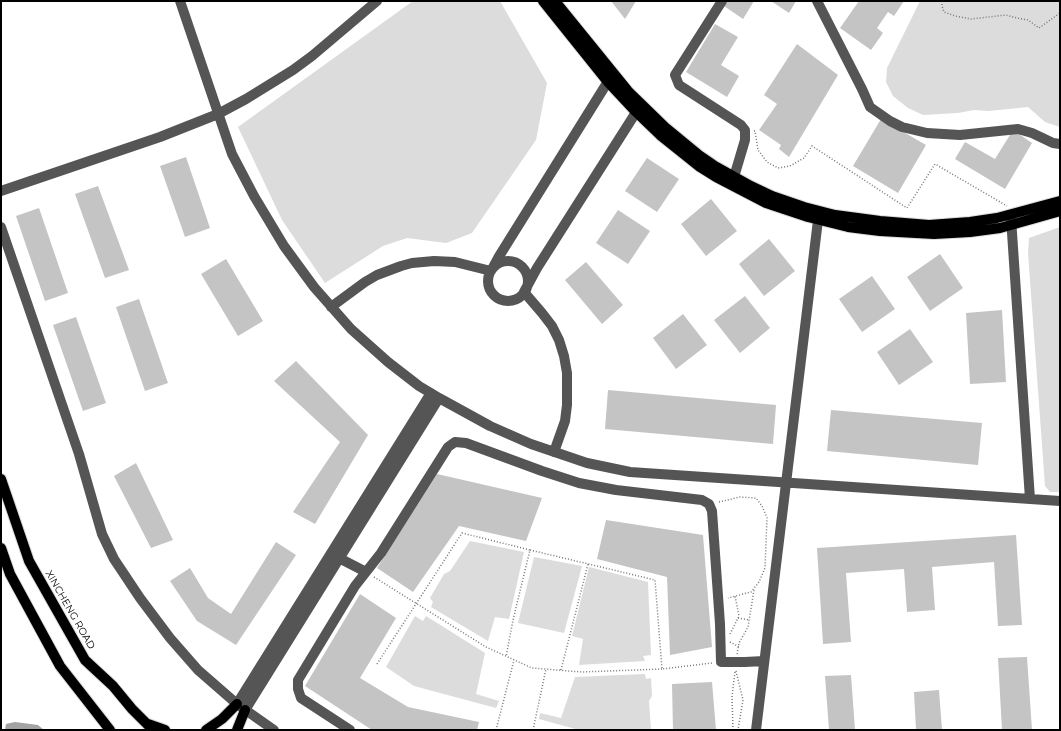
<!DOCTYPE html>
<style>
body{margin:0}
#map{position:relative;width:1061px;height:731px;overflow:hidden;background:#fff;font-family:Montserrat,sans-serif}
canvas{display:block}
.frame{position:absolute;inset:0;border:2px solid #000;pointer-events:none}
</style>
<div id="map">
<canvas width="1061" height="731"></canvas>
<div class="frame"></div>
</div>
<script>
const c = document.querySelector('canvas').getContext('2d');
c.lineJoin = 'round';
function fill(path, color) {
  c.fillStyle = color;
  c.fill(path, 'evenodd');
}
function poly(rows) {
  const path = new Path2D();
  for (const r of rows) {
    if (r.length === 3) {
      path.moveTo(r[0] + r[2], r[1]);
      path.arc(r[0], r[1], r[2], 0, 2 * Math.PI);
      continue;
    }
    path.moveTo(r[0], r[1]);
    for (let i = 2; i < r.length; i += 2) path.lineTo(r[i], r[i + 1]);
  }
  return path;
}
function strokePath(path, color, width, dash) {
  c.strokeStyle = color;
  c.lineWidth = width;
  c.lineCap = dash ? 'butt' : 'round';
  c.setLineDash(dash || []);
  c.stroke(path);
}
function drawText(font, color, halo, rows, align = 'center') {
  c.font = font + ' Montserrat,sans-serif';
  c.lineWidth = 3;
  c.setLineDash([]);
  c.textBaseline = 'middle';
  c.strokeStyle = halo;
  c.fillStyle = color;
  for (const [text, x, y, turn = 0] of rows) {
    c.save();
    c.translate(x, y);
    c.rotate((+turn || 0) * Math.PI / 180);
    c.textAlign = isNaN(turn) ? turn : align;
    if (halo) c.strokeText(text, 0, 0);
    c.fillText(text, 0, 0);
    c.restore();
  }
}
const green = poly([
 [413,1,500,1,547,83,536,140,472,233,446,243,407,238,383,246,325,283,282,220,238,127],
 [920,1,1060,1,1060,127,1045,122,1028,107,989,111,974,110,958,113,923,115,908,108,893,96,886,82,887,68],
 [1060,227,1060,492,1050,492,1045,486,1028,253,1029,238],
 [470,541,524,552,509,619,495,617,488,641,431,607,433,602,430,598,444,574,450,571],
 [534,557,582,566,564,633,518,623],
 [589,567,648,582,651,655,643,656,645,661,579,665,583,639,572,636],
 [415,616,423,621,426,616,485,653,476,694,499,701,496,708,414,686,386,667],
 [645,674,646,679,651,678,652,696,649,701,651,730,579,730,539,719,540,713,561,718,575,677]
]);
const water = poly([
 [15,722,38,725,44,730,5,730,6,724]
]);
const building = poly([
 [611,1,636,1,625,19],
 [727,1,754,1,743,19,724,6],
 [771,1,796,1,789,13],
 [859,1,904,1,894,16,888,12,877,28,883,33,871,50,840,28],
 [715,24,738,37,721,65,739,76,727,97,686,72],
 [797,44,838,75,789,157,779,149,781,145,759,130,777,104,764,95],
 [881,119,926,145,898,193,853,166],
 [1013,130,1032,143,1005,189,955,159,965,142,995,159],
 [186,157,210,228,185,237,160,166],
 [647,158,679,179,657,212,625,191],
 [98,186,129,270,105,278,75,194],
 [711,199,737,231,706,256,681,224],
 [39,208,68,293,45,301,16,216],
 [618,210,650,231,628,264,596,243],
 [769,239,795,271,764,296,739,264],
 [940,254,963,288,930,311,907,277],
 [226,259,263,321,238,336,201,274],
 [586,262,623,305,602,324,565,280],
 [872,276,895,309,862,332,839,299],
 [745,296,770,328,740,353,714,320],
 [139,299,168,383,145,391,116,307],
 [1002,310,1006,382,970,384,966,313],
 [683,314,707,345,676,369,653,338],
 [76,317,106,403,83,411,53,325],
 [910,329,933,362,899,385,877,352],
 [296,361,368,435,315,524,293,512,340,442,274,381],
 [608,390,776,405,773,444,605,429],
 [831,410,982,423,978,465,827,451],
 [136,463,173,540,151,548,114,476],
 [437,474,542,498,526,541,459,526,413,592,377,568],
 [606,520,703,535,712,647,670,655,667,577,597,559],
 [1016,535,1022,625,998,626,994,562,932,567,935,610,907,612,904,569,846,573,851,642,823,644,817,548],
 [276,542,296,555,236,645,197,621,170,581,190,568,208,598,231,614],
 [360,594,396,618,360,678,408,707,479,722,477,730,372,730,305,686],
 [1027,657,1032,730,1002,730,998,658],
 [851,675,855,730,829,730,825,676],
 [712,682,716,730,673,730,672,684],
 [939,690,942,730,916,730,914,692]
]);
const path = poly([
 [942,1,942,6,944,12,955,16,971,19,1006,15,1017,18,1028,20,1039,28,1060,13],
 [754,131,755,131,758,150,767,162,778,168,790,166,804,158,812,146,907,208,935,164,1007,206],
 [719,502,740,497,756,498,762,506,767,518,765,568,759,582,751,592,728,598],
 [530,550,655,580,662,669,712,663],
 [374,577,486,647,532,668,582,672,662,669],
 [738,618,749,620],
 [730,634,739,616,735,596],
 [730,642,739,647],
 [737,654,739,643,748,627,754,590],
 [377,664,462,533,530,550,513,620,506,657],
 [561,670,588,564],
 [736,671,743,700,738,730],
 [496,730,514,660],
 [533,730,546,669],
 [733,730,732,696,735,672]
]);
const minor = poly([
 [180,1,232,154,254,196,284,246,314,287,351,329,388,362,419,386,439,398,490,426,531,444,587,463,630,472,1060,501],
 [722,1,675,75,679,85,741,125,745,130,745,140,734,177],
 [817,1,862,89,870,107,890,121,902,127,927,133,960,135,1018,129,1032,133,1053,143,1060,144],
 [1,191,160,137,218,114,246,99,293,70,312,56,377,1],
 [1011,218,1030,499],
 [1,227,79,454,102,534,114,559,140,598,170,638,198,670,237,704,274,730],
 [508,281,20],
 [331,307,365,282,377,275,401,266,412,263,434,261,455,262,491,271,498,258,612,75],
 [554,452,565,421,567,405,567,373,564,356,559,340,552,326,542,313,524,292,537,268,640,106],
 [339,558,366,572,381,553,448,447,455,442,466,443,542,471,579,483,616,490,702,500,709,504,712,511,720,624,721,662,745,662,764,661],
 [237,704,431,393],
 [245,710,439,398],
 [350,730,301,698,298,689,298,680,355,586,366,572],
 [756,730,819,212]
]);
const major = poly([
 [543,1,608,82,636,112,660,135,700,167,716,177,766,203,808,217,848,227,880,231,934,234,970,232,1000,228,1060,211],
 [555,1,628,91,665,127,699,155,715,166,751,186,772,196,804,207,835,215,880,221,929,225,970,222,997,218,1060,201],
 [1,479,29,561,85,660,113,686,132,709,153,730],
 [1,548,10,574,60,666,110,730],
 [148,724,165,730],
 [206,730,222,719,237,704],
 [237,730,245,710]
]);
const streetNames = [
 ["XINCHENG ROAD",70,610,60]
];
fill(green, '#dcdcdc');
fill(water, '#a3a3a3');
fill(building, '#c4c4c4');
strokePath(major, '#dbdbdb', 12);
strokePath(path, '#777', 1.5, [1, 2]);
strokePath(minor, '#555', 10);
strokePath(major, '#000', 10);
drawText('10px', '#000', '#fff', streetNames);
</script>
